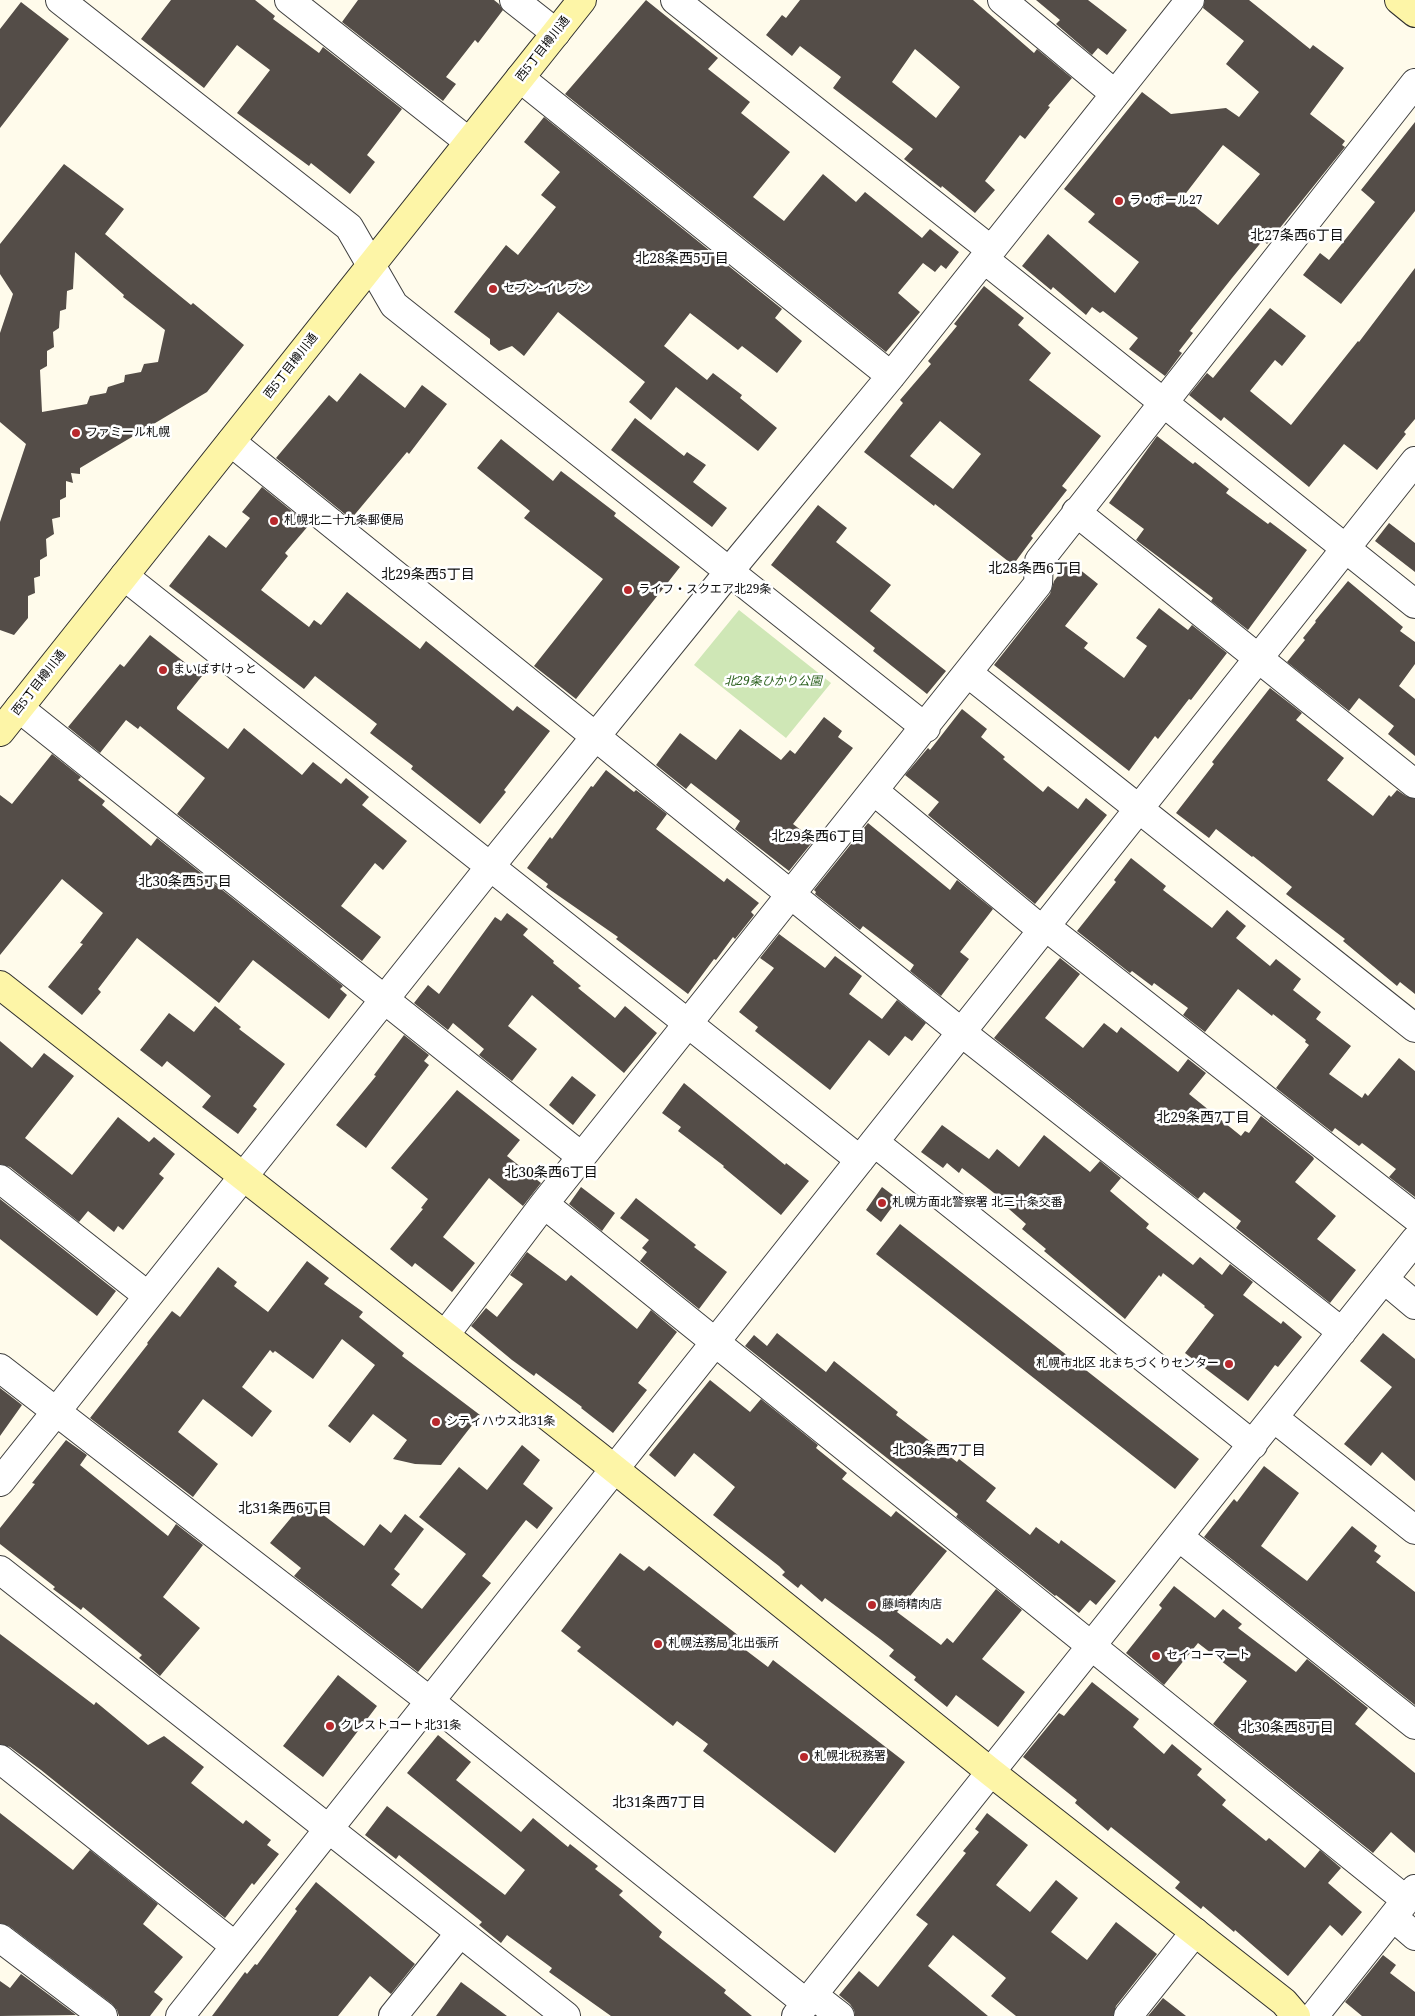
<!DOCTYPE html>
<meta charset="utf-8">
<style>
body{margin:0}
canvas{display:block;background:#fffbeb}
</style>
<canvas width="1415" height="2016"></canvas>
<script>
const c = document.querySelector('canvas').getContext('2d');
c.lineJoin = 'round';
function fill(path, color) {
  c.fillStyle = color;
  c.fill(path, 'evenodd');
}
function poly(rows) {
  const path = new Path2D();
  for (const r of rows) {
    path.moveTo(r[0], r[1]);
    for (let i = 2; i < r.length; i += 2) path.lineTo(r[i], r[i + 1]);
  }
  return path;
}
function strokePath(path, color, width, dash) {
  c.strokeStyle = color;
  c.lineWidth = width;
  c.lineCap = dash ? 'butt' : 'round';
  c.setLineDash(dash || []);
  c.stroke(path);
}
function drawText(font, color, halo, rows, align = 'center') {
  c.font = font + ' "Noto Serif","Noto Sans JP",serif';
  c.lineWidth = 5;
  c.setLineDash([]);
  c.textBaseline = 'middle';
  c.strokeStyle = halo;
  c.fillStyle = color;
  for (const [text, x, y, turn = 0] of rows) {
    c.save();
    c.translate(x, y);
    c.rotate((+turn || 0) * Math.PI / 180);
    c.textAlign = isNaN(turn) ? turn : align;
    if (halo) c.strokeText(text, 0, 0);
    c.fillText(text, 0, 0);
    c.restore();
  }
}
const green = poly([
 [739,610,831,683,786,738,694,665]
]);
const building = poly([
 [171,0,255,0,275,16,273,19,319,53,323,47,402,109,367,155,375,162,350,194,311,163,309,166,237,113,270,70,237,45,204,88,141,39],
 [358,0,494,0,499,4,503,10,478,43,475,40,446,77,456,84,443,101,342,22],
 [646,0,718,58,708,69,750,102,741,113,790,152,753,197,784,221,823,174,856,202,865,192,922,238,930,229,959,252,946,269,941,265,935,272,923,263,898,293,920,312,886,352,565,94],
 [800,0,973,0,1034,53,1037,49,1072,78,1048,106,1050,107,1025,139,1020,135,985,181,995,190,975,213,942,186,941,188,904,159,913,149,833,88,841,77,800,46,792,56,766,35,782,15,786,18],
 [915,49,960,87,936,118,892,82],
 [1036,0,1088,0,1127,30,1107,55,1098,48,1092,55,1056,24,1060,20],
 [1205,0,1249,0,1310,49,1313,45,1344,68,1310,114,1345,141,1342,145,1345,147,1267,244,1263,240,1232,278,1190,331,1193,333,1179,351,1182,353,1165,376,1129,349,1138,338,1103,311,1100,313,1092,307,1086,315,1053,287,1051,290,1022,266,1048,234,1115,293,1139,262,1088,222,1095,214,1064,189,1142,92,1171,114,1226,108,1239,117,1259,92,1226,64,1244,41,1203,8],
 [1223,145,1260,174,1218,225,1183,197],
 [21,2,69,39,0,128,0,29],
 [544,117,782,309,775,318,802,341,777,373,742,346,738,350,690,313,664,346,707,380,713,373,742,395,740,398,777,428,758,451,676,387,651,420,629,402,645,382,558,312,524,356,512,346,499,351,490,344,490,339,454,312,506,245,518,255,556,207,541,195,560,172,524,142],
 [1415,122,1415,211,1341,304,1303,275,1320,253,1329,260,1375,202,1361,190],
 [64,164,124,209,105,234,153,274,191,305,193,303,244,345,207,392,80,468,80,474,71,473,73,483,66,481,66,497,60,500,60,517,52,519,54,534,46,539,47,556,40,560,40,576,34,578,35,593,28,596,28,618,14,635,0,630,0,522,26,444,0,422,0,333,13,294,0,274,0,244],
 [75,252,124,295,123,297,165,330,158,362,144,364,141,372,125,375,124,382,108,387,106,393,90,396,87,404,42,412,40,370,47,366,47,351,54,347,53,332,59,328,60,311,66,309,67,291,73,289],
 [1415,268,1415,419,1404,432,1406,434,1377,470,1344,444,1309,487,1224,417,1221,421,1189,395,1207,373,1213,378,1270,308,1306,336,1282,366,1275,360,1250,391,1291,425,1358,341,1359,342],
 [984,286,1024,318,1018,325,1051,353,1029,380,1101,436,1062,486,1067,490,1031,536,1033,538,1013,565,935,504,934,506,864,452,903,403,900,400,931,364,928,361,957,326,954,324],
 [940,421,981,454,953,489,910,456],
 [360,373,405,408,422,385,447,404,409,454,407,452,351,519,276,458,329,395,337,402],
 [635,418,684,456,687,452,706,465,693,482,727,508,712,527,611,450],
 [1157,436,1193,464,1195,462,1229,489,1226,493,1268,524,1270,522,1307,550,1248,630,1211,601,1213,598,1136,540,1144,529,1109,503],
 [501,439,553,481,561,471,616,513,614,516,680,567,576,699,534,666,603,579,524,518,530,511,477,468],
 [262,487,309,525,285,553,288,556,261,590,309,627,314,620,321,625,347,592,420,649,426,641,513,711,517,706,550,731,504,790,506,792,480,824,411,769,413,766,370,733,377,724,315,676,304,689,169,586,209,535,226,548,250,518,242,512],
 [818,505,847,528,836,542,891,585,870,611,946,671,927,694,873,651,875,648,771,565],
 [1389,523,1415,543,1415,572,1375,541],
 [1069,561,1098,584,1065,626,1088,643,1084,648,1124,678,1147,646,1136,638,1159,608,1188,630,1192,625,1227,653,1191,700,1189,699,1158,739,1155,736,1129,771,994,665,1050,594,1054,581],
 [1348,581,1403,627,1400,631,1415,642,1415,664,1399,686,1415,699,1415,756,1388,734,1394,726,1359,698,1349,711,1287,662,1305,640,1303,638,1316,622,1315,621],
 [150,635,202,676,177,707,177,709,228,749,244,728,302,775,313,762,341,784,346,778,369,797,362,805,407,841,383,870,375,863,341,906,381,937,362,961,177,814,205,778,140,726,138,729,126,720,100,753,68,727,120,664,124,667],
 [1270,688,1302,713,1296,720,1344,758,1327,780,1373,816,1389,795,1391,797,1397,790,1406,796,1415,799,1415,994,1400,982,1397,986,1343,941,1345,939,1286,894,1292,887,1253,856,1252,857,1216,829,1209,838,1176,813,1214,764,1212,762],
 [962,709,987,729,981,737,1005,757,1003,759,1043,792,1048,786,1078,809,1086,798,1107,815,1035,904,928,815,939,802,905,775,928,748,930,750],
 [824,717,842,731,838,737,853,748,793,824,814,840,789,871,735,829,740,821,691,783,686,789,656,765,680,733,716,760,740,729,781,760,790,750,795,754],
 [52,754,81,777,78,780,105,801,102,805,151,846,157,838,343,986,340,989,347,995,329,1019,253,960,219,1003,137,938,98,989,101,992,82,1015,48,987,83,944,80,943,103,913,62,879,0,955,0,795,12,804],
 [606,770,634,792,636,790,667,814,656,829,724,882,727,878,759,903,751,912,754,915,735,939,733,937,716,960,714,959,688,994,616,939,618,937,546,887,548,884,527,868,550,837,552,839,591,786,593,787],
 [868,823,950,890,957,880,993,909,960,952,969,959,941,996,910,971,914,965,863,926,860,930,815,894,816,892,814,890],
 [1131,858,1166,886,1163,890,1212,928,1227,910,1246,926,1236,938,1270,966,1276,959,1301,979,1293,990,1321,1012,1316,1019,1351,1046,1329,1074,1362,1098,1365,1093,1368,1096,1399,1058,1415,1071,1415,1197,1389,1177,1396,1169,1362,1143,1359,1146,1335,1128,1332,1132,1276,1088,1309,1045,1305,1042,1306,1040,1273,1014,1272,1016,1238,989,1205,1032,1183,1015,1188,1008,1154,983,1152,986,1132,971,1130,973,1077,931,1116,882,1114,880],
 [507,913,528,929,523,935,554,961,553,963,581,986,578,988,615,1018,625,1006,657,1033,624,1073,532,995,508,1026,537,1049,512,1081,479,1055,484,1049,453,1023,448,1030,414,1003,428,985,439,994,495,917,501,921],
 [779,934,825,968,835,956,862,976,849,994,882,1019,897,1000,926,1023,912,1041,905,1036,889,1056,869,1040,830,1090,755,1031,758,1027,739,1012,774,968,760,958],
 [1060,958,1080,974,1045,1018,1083,1048,1104,1023,1117,1033,1121,1027,1178,1072,1188,1059,1206,1073,1189,1094,1241,1136,1245,1131,1249,1133,1261,1116,1313,1157,1314,1159,1295,1182,1336,1216,1317,1239,1356,1270,1330,1303,1236,1228,1241,1221,1204,1192,1198,1199,994,1038],
 [215,1006,241,1027,239,1029,285,1064,253,1106,257,1109,238,1134,202,1107,211,1096,167,1061,162,1067,140,1050,169,1013,194,1032],
 [404,1035,429,1055,424,1061,429,1065,366,1148,336,1125,376,1076,374,1075],
 [0,1041,32,1068,44,1053,74,1076,25,1138,72,1175,118,1117,149,1142,154,1137,175,1154,159,1174,164,1178,123,1230,118,1226,114,1232,88,1211,79,1222,10,1167,0,1164],
 [572,1076,596,1095,573,1125,549,1105],
 [684,1083,785,1165,786,1163,809,1181,781,1215,723,1167,724,1166,678,1131,681,1127,662,1113],
 [457,1090,520,1140,507,1156,541,1183,523,1206,489,1178,443,1237,475,1263,452,1292,415,1263,412,1267,390,1249,423,1209,421,1208,428,1199,391,1168],
 [942,1125,989,1159,997,1149,1019,1167,1044,1135,1090,1172,1100,1161,1121,1178,1110,1191,1149,1224,1146,1228,1193,1265,1200,1257,1222,1275,1230,1264,1253,1282,1243,1295,1281,1324,1283,1321,1302,1337,1278,1367,1275,1365,1248,1401,1185,1353,1214,1315,1204,1307,1205,1306,1163,1273,1161,1277,1159,1275,1125,1319,1044,1251,1046,1249,1022,1229,1026,1224,1001,1202,1003,1200,962,1168,959,1173,947,1163,943,1168,921,1152],
 [581,1187,615,1213,602,1231,569,1204],
 [882,1187,898,1199,881,1222,866,1210],
 [636,1198,696,1245,694,1247,727,1272,699,1309,640,1261,647,1252,642,1248,649,1240,620,1218],
 [0,1199,116,1291,97,1316,0,1239],
 [900,1224,1199,1459,1175,1489,876,1254],
 [527,1252,566,1281,571,1275,637,1329,651,1310,677,1332,638,1383,647,1390,613,1433,581,1408,582,1407,536,1373,534,1376,512,1360,471,1326,486,1308,497,1317,523,1284,510,1275],
 [307,1261,329,1278,324,1284,363,1312,359,1317,404,1353,402,1356,480,1415,441,1465,415,1464,393,1459,407,1440,373,1414,350,1443,328,1426,375,1365,342,1339,313,1379,275,1351,273,1353,270,1350,242,1387,272,1411,252,1437,203,1399,178,1432,218,1464,193,1497,90,1418,148,1344,147,1343,172,1311,180,1317,218,1267,237,1282,234,1286,268,1312],
 [777,1333,826,1372,834,1361,898,1412,896,1415,957,1462,959,1459,996,1488,986,1501,1030,1535,1036,1527,1059,1544,1061,1540,1116,1581,1096,1605,1090,1600,1079,1613,1056,1595,1055,1596,956,1517,958,1514,745,1346,754,1335,767,1346],
 [1383,1333,1415,1359,1415,1481,1382,1452,1371,1466,1344,1444,1392,1387,1360,1361],
 [710,1380,750,1412,761,1399,818,1445,816,1448,847,1473,842,1479,891,1517,896,1511,947,1551,897,1612,941,1645,947,1638,953,1643,996,1589,1022,1610,982,1659,1025,1692,998,1727,956,1695,947,1707,914,1680,916,1677,889,1656,894,1650,880,1639,825,1598,822,1602,801,1584,798,1588,782,1575,785,1572,779,1566,713,1515,735,1487,694,1453,675,1477,649,1455],
 [0,1388,22,1405,0,1436],
 [66,1440,87,1455,80,1465,168,1536,176,1524,203,1545,163,1597,200,1628,160,1676,139,1658,142,1655,83,1607,81,1610,53,1589,55,1587,0,1544,0,1528,35,1484,32,1483],
 [522,1445,540,1460,523,1484,553,1508,537,1529,526,1520,482,1576,491,1583,418,1672,294,1576,301,1568,270,1543,305,1501,364,1546,380,1524,391,1533,405,1514,424,1529,394,1569,400,1574,391,1585,422,1609,466,1554,419,1517,459,1467,487,1490],
 [1264,1466,1299,1493,1261,1546,1307,1581,1352,1526,1377,1546,1374,1551,1381,1556,1376,1562,1415,1592,1415,1705,1204,1537,1234,1499,1237,1502],
 [620,1553,644,1571,649,1566,739,1636,735,1642,768,1667,773,1660,905,1762,835,1853,703,1751,708,1744,677,1721,673,1726,577,1651,581,1647,561,1631],
 [1174,1586,1215,1618,1223,1609,1242,1624,1238,1628,1296,1672,1307,1659,1368,1708,1355,1724,1415,1773,1415,1853,1391,1832,1373,1853,1213,1724,1247,1681,1198,1643,1164,1685,1126,1653,1162,1608,1159,1605],
 [0,1634,94,1705,96,1702,148,1745,164,1736,204,1767,191,1783,243,1824,246,1820,271,1840,267,1845,279,1854,254,1885,252,1883,225,1918,41,1770,10,1747,0,1744],
 [338,1675,377,1706,323,1777,283,1746],
 [1092,1682,1139,1719,1133,1727,1164,1754,1172,1744,1202,1769,1197,1775,1226,1800,1222,1805,1266,1841,1269,1838,1305,1868,1320,1850,1341,1868,1328,1883,1362,1912,1342,1936,1330,1925,1288,1976,1235,1930,1234,1932,1203,1906,1201,1909,1175,1888,1180,1882,1111,1827,1108,1831,1075,1803,1077,1800,1023,1757,1059,1713,1064,1716],
 [438,1735,471,1762,456,1780,521,1832,533,1818,568,1847,570,1844,598,1866,595,1869,623,1891,619,1895,662,1932,659,1937,726,1990,724,1993,752,2016,611,2016,549,1972,552,1968,507,1935,501,1943,479,1925,482,1922,399,1855,396,1859,365,1835,387,1806,505,1895,525,1870,407,1773],
 [0,1813,73,1870,90,1850,158,1904,143,1924,183,1957,154,1992,163,1999,150,2016,119,2016,117,2010,112,2004,9,1926,0,1923],
 [987,1813,1028,1845,996,1885,1030,1912,1056,1880,1078,1898,1051,1932,1087,1960,1116,1922,1157,1954,1116,2006,1113,2016,1016,2016,991,1996,1006,1978,953,1935,928,1966,988,2016,855,2016,854,2010,850,2004,839,1995,859,1971,878,1987,928,1924,916,1915,966,1853,963,1851,979,1832,975,1829],
 [316,1882,415,1964,391,1994,370,1976,338,2016,212,2016,245,1972,247,1974,255,1964,257,1965,297,1911,295,1909],
 [1383,1955,1396,1965,1390,1973,1415,1992,1415,2016,1362,2016,1345,2002],
 [21,1974,76,2015,0,2016,0,1981,10,1988],
 [461,1982,507,2016,436,2016],
 [1163,1998,1186,2016,1148,2016]
]);
const street = poly([
 [60,0,349,227,394,305,926,728],
 [289,0,469,142],
 [514,0,556,33],
 [675,0,991,250],
 [1002,0,1115,94],
 [520,78,891,376],
 [984,259,1415,604],
 [231,442,961,1032,1342,1332],
 [1076,512,1415,784],
 [124,576,860,1160],
 [969,674,1415,1028],
 [19,708,582,1157],
 [874,791,1042,930],
 [1045,926,1415,1217],
 [874,1142,1253,1445],
 [0,1179,148,1296],
 [544,1204,1406,1900],
 [1384,1279,1415,1305],
 [445,1335,544,1204,1038,584,1039,561,1415,83],
 [0,1368,430,1701,806,2003],
 [1274,1418,1415,1530],
 [0,1482,489,868,741,557,891,376,1190,0],
 [1179,1537,1415,1725],
 [0,1570,566,2016],
 [0,1759,235,1946],
 [1393,1917,1415,1936],
 [0,1938,103,2016],
 [813,1995,840,2016],
 [180,2016,1415,461],
 [393,2016,460,1933],
 [796,2016,1415,1240],
 [1128,2016,1195,1932],
 [1314,2016,1415,1889]
]);
const secondary = poly([
 [1399,0,1415,13],
 [0,732,582,0],
 [0,985,597,1455,992,1773,1284,2002,1296,2016]
]);
const markers = [
 [1119,201,5,"#b8282c"],
 [493,289,5,"#b8282c"],
 [76,433,5,"#b8282c"],
 [274,521,5,"#b8282c"],
 [628,590,5,"#b8282c"],
 [163,670,5,"#b8282c"],
 [882,1203,5,"#b8282c"],
 [1229,1364,5,"#b8282c"],
 [436,1422,5,"#b8282c"],
 [872,1605,5,"#b8282c"],
 [658,1644,5,"#b8282c"],
 [1156,1656,5,"#b8282c"],
 [330,1726,5,"#b8282c"],
 [804,1757,5,"#b8282c"]
];
const streetNames = [
 ["西5丁目樽川通",543,49,-52],
 ["西5丁目樽川通",291,366,-52],
 ["西5丁目樽川通",39,683,-52]
];
const poiNames = [
 ["ラ・ポール27",1129,201],
 ["セブン-イレブン",503,289],
 ["ファミール札幌",86,433],
 ["札幌北二十九条郵便局",284,521],
 ["ライフ・スクエア北29条",638,590],
 ["まいばすけっと",173,670],
 ["札幌方面北警察署 北三十条交番",892,1203],
 ["札幌市北区 北まちづくりセンター",1219,1364,"right"],
 ["シティハウス北31条",446,1422],
 ["藤崎精肉店",882,1605],
 ["札幌法務局 北出張所",668,1644],
 ["セイコーマート",1166,1656],
 ["クレストコート北31条",340,1726],
 ["札幌北税務署",814,1757]
];
const parkNames = [
 ["北29条ひかり公園",773,682]
];
const neighbourhoodNames = [
 ["北27条西6丁目",1297,236],
 ["北28条西5丁目",682,259],
 ["北28条西6丁目",1035,569],
 ["北29条西5丁目",428,575],
 ["北29条西6丁目",818,837],
 ["北30条西5丁目",185,882],
 ["北29条西7丁目",1203,1118],
 ["北30条西6丁目",551,1173],
 ["北30条西7丁目",939,1451],
 ["北31条西6丁目",285,1509],
 ["北30条西8丁目",1287,1728],
 ["北31条西7丁目",659,1803]
];
fill(green, '#cfe7b6');
fill(building, '#544d48');
strokePath(street, '#3f3f3f', 30);
strokePath(secondary, '#2e2e2e', 30);
strokePath(street, '#fff', 28);
strokePath(secondary, '#fdf5a7', 28);
for (const [x, y, r, color] of markers) {
  const dot = new Path2D();
  dot.arc(x, y, r, 0, 2 * Math.PI);
  c.fillStyle = color;
  c.fill(dot);
  strokePath(dot, '#fff', 2);
}
drawText('12px', '#0c0c0c', '#fff', streetNames);
drawText('12px', '#0c0c0c', '#fff', poiNames, 'left');
drawText('italic 12px', '#2b611e', '#fff', parkNames);
drawText('14px', '#0c0c0c', '#fff', neighbourhoodNames);
</script>
